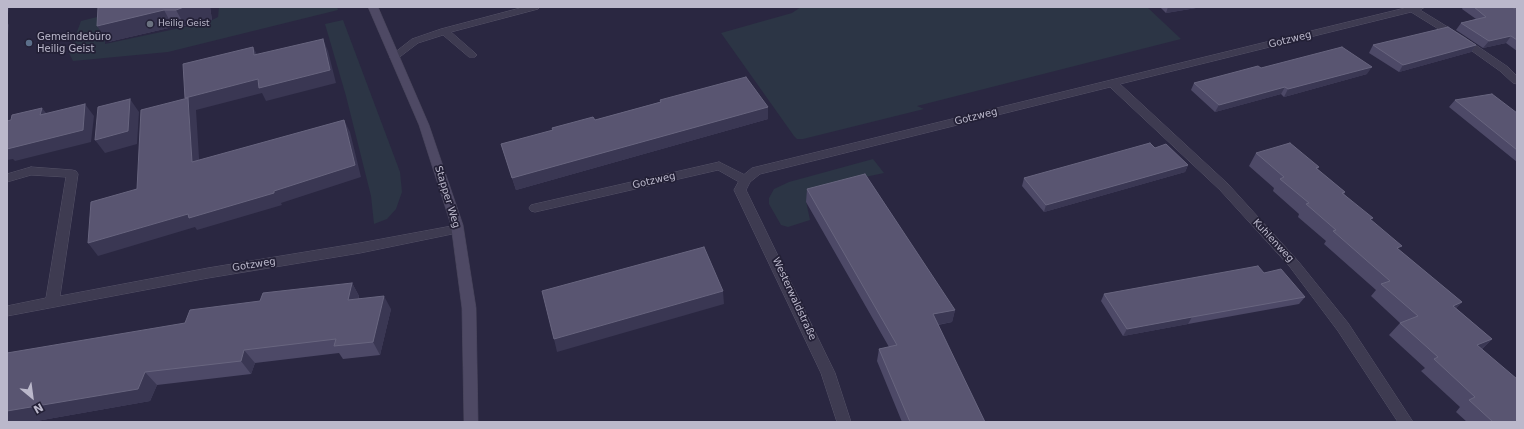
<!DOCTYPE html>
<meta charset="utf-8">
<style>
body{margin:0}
#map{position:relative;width:1524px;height:429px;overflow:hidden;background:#2a2741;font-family:"DejaVu Sans",sans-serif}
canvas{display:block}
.frame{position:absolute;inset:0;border:8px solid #bbb8cb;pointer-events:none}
.north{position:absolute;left:12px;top:377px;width:40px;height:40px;-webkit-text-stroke:3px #232036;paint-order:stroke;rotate:151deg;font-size:11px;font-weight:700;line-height:16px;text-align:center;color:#bbb8cb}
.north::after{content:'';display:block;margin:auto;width:14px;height:18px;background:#bbb8cb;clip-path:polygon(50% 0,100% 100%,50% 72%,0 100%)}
</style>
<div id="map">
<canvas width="1524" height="429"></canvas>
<div class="frame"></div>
<div class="north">N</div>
</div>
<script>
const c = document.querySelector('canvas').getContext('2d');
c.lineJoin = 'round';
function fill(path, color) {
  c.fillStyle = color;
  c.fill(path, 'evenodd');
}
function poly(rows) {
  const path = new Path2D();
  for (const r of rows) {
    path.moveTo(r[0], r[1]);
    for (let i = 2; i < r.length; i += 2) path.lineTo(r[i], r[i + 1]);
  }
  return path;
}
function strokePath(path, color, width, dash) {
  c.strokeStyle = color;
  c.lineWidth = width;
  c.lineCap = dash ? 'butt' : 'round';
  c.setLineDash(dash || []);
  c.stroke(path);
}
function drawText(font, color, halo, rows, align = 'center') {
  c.font = font + ' "DejaVu Sans",sans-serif';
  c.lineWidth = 3.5;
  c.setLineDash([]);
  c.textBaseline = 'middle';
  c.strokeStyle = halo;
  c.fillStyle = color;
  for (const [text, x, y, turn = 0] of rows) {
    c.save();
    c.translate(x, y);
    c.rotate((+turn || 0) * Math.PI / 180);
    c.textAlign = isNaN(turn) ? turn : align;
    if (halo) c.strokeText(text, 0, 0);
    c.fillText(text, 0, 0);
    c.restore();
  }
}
const green = poly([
 [219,7,337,7,338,10,168,52,73,61,69,53,81,21,105,15,105,44,208,22,218,17],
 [801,7,1147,7,1181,39,917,106,924,109,803,139,797,139,794,136,721,33,792,13],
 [343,20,400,172,402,192,396,209,387,219,374,224,371,196,346,96,325,24],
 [873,159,884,173,851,180,806,201,810,220,788,227,781,225,769,204,769,198,774,189,789,182]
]);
const lane = poly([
 [524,7,540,7,538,9,451,32,475,53,477,55,475,57,469,57,443,35,418,43,397,59,394,60,389,57,412,39,441,29,524,7],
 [719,162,749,177,751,180,749,183,741,183,718,170,535,212,531,211,529,208,531,205,535,204,719,162]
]);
const street = poly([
 [1409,7,1425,7,1420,10,1464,37,1508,67,1517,76,1517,84,1513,83,1500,71,1458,41,1411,12,1120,84,1228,184,1298,261,1348,323,1413,422,1398,422,1338,331,1290,267,1220,190,1110,87,760,174,750,182,746,190,835,373,851,422,837,422,821,373,734,190,741,177,752,168,1409,7],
 [31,167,72,170,76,171,78,174,60,296,208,268,360,243,457,225,461,226,463,229,461,232,457,233,360,253,208,278,7,316,7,306,46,298,66,177,31,175,7,182,7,174,31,167]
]);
const secondary = poly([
 [368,7,378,7,429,125,463,225,476,308,478,422,464,422,462,308,451,225,419,125,368,7]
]);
const wall = poly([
 [98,7,210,7,212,20,195,23,185,26,173,27,108,42],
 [1160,7,1202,7,1166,13],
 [1463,7,1512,7,1515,9,1517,8,1517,51,1506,43,1483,48,1456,30,1461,23,1476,19,1462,9],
 [1373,45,1476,45,1471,52,1399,72,1369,53],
 [1261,68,1367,74,1284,97,1281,94,1215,112,1191,90,1194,83],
 [660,100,768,119,516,190,501,144,553,131,552,128,595,120,660,102],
 [1455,100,1517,113,1517,162,1449,107],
 [1155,148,1188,165,1185,172,1044,212,1022,186,1024,178],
 [1256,153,1319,167,1317,169,1345,192,1344,194,1371,221,1399,250,1462,302,1456,308,1492,339,1482,349,1517,422,1467,422,1456,412,1460,407,1421,371,1425,368,1389,335,1400,323,1371,296,1376,290,1324,244,1326,241,1298,217,1299,214,1273,191,1274,188,1249,166],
 [807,189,955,310,952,322,938,325,985,422,902,422,877,361,879,349,889,347,806,202],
 [1264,273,1305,297,1299,304,1188,324,1123,336,1101,301,1104,294],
 [352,283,359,296,359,298,391,309,380,355,343,359,339,353,255,363,251,374,157,385,150,401,31,422,185,323]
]);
const shadedWall = poly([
 [7,7,9,7,7,20],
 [184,7,210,7,212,20,195,23,185,26,176,10],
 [1168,7,1202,7,1166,13],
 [164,10,173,27,108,42,97,26],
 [7,22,9,25,7,43],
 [1511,36,1506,43,1483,48,1489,41],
 [323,39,328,51,336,83,266,101,262,93,196,110,200,174,192,162,189,104,185,98,258,79],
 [1476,45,1471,52,1399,72,1403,65],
 [253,47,260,60,254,55],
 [1372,67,1367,74,1284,97,1288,89],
 [1285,87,1281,94,1215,112,1219,105],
 [130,99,139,112,137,144,105,153,95,140],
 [85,104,94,116,91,142,15,161,13,159,7,160,7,148],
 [768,107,768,119,516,190,512,178],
 [42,108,51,119,40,115],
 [344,120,350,132,361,177,281,203,282,205,197,230,195,227,98,256,88,243,188,214,274,191],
 [1188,165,1185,172,1044,212,1046,205],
 [352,283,359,296,355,313,348,300],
 [723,291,724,304,557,352,554,339],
 [384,296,391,309,380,355,373,342],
 [1462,302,1450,315,1453,306],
 [955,310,952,322,930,326,933,314],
 [1192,317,1188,324,1123,336,1127,329],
 [1492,339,1479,351,1477,345],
 [244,350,255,363,251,374,241,361],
 [145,372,157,385,150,401,31,422,7,422,7,411]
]);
const building = poly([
 [98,7,184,7,176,10,164,10,97,26,98,7],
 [1474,7,1512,7,1515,9,1517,8,1517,40,1511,36,1489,41,1461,23,1486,17,1474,7],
 [1448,27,1476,45,1403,65,1373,45,1448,27],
 [323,39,330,70,259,88,258,79,185,98,183,64,253,47,254,55,323,39],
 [1342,47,1372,67,1288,89,1285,87,1219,105,1194,83,1258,66,1261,68,1342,47],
 [746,77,768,107,512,178,501,144,553,130,552,128,593,117,595,120,661,102,660,100,746,77],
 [1492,94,1517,113,1517,150,1455,100,1492,94],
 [188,98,192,162,344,120,355,165,274,191,274,193,189,218,188,214,88,243,91,202,137,189,141,110,188,98],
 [130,99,128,131,95,140,98,107,130,99],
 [85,104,83,130,7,149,7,121,11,120,12,115,42,108,40,115,85,104],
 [1150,143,1155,148,1166,144,1188,165,1046,205,1024,178,1150,143],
 [1290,143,1319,167,1316,168,1345,192,1342,193,1373,218,1370,219,1402,246,1397,248,1462,302,1453,306,1492,339,1477,345,1517,379,1517,422,1493,422,1469,400,1475,397,1434,359,1438,357,1400,323,1418,316,1381,284,1390,281,1333,231,1336,230,1306,204,1309,203,1280,179,1284,177,1256,153,1290,143],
 [865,174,955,310,933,314,985,422,910,422,879,349,897,345,807,189,865,174],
 [704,247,723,291,554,339,542,291,704,247],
 [1258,266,1264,273,1281,269,1305,297,1192,317,1127,329,1104,294,1258,266],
 [352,283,348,300,384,296,373,342,334,346,336,339,244,350,241,361,145,372,138,389,7,411,7,353,185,323,190,310,260,301,263,293,352,283]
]);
const markers = [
 [150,24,4,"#6b7280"],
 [29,43,4,"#5c6f8a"]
];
const farPoinames = [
 ["Heilig Geist",158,24]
];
const poiNames = [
 ["Gemeindebüro",37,37],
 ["Heilig Geist",37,49]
];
const streetNames = [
 ["Gotzweg",1290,40,-14],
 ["Gotzweg",976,117,-14],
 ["Gotzweg",654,181,-13],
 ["Stapper Weg",447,197,73],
 ["Kuhlenweg",1273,241,47],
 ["Gotzweg",254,265,-9],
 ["Westerwaldstraße",794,299,65]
];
fill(green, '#2c3545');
strokePath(lane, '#565368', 1);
strokePath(street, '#565368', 1);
strokePath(secondary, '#454257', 1);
fill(lane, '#3e3b51');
fill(street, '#3e3b51');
fill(secondary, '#4e4964');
fill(wall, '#4d4967');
fill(shadedWall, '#3a3753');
fill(building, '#595571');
strokePath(building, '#68657f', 1);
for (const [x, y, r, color] of markers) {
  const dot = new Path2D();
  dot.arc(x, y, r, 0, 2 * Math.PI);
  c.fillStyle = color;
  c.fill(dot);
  strokePath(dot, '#232036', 1.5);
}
drawText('9px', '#bbb8cb', '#232036', farPoinames, 'left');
drawText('10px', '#bbb8cb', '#232036', poiNames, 'left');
drawText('10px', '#bbb8cb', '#232036', streetNames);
</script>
